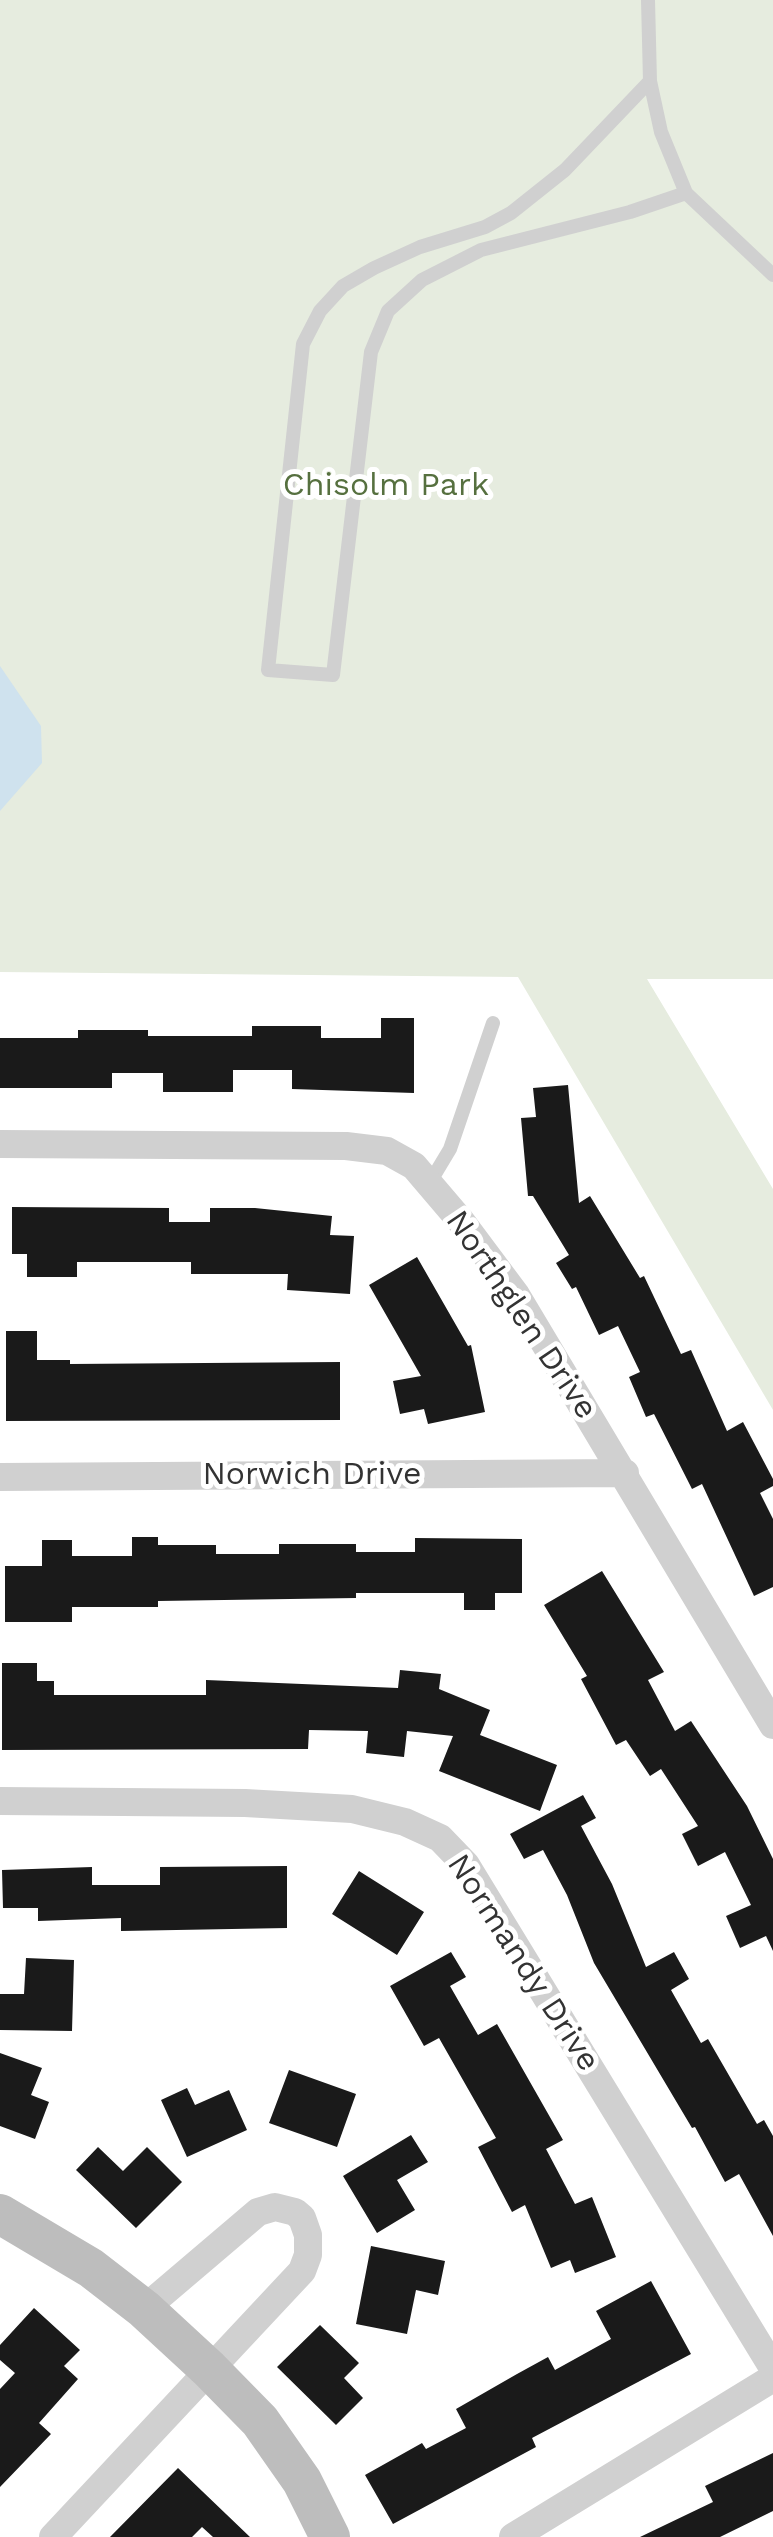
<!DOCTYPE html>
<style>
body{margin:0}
canvas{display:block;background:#fff}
</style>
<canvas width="773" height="2537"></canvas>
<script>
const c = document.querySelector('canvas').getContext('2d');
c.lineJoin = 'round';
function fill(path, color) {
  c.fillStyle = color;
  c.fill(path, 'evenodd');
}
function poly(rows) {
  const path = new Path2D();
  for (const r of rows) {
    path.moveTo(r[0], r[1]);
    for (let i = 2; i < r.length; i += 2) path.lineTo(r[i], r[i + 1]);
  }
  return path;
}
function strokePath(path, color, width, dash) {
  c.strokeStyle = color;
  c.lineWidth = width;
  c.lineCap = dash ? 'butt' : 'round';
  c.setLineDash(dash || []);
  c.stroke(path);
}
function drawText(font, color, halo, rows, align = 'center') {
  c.font = font + ' "Work Sans",sans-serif';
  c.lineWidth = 10;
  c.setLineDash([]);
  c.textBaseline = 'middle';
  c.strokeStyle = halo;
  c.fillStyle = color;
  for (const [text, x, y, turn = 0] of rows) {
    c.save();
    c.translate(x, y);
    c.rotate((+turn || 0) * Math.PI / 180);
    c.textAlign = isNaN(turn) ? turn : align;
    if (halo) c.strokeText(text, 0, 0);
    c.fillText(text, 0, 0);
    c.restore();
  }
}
const green = poly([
 [0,0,773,0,773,979,647,979,773,1189,773,1410,518,977,0,972]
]);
const water = poly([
 [0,666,41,726,42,763,0,811]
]);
const building = poly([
 [381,1018,414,1018,414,1093,292,1089,292,1070,233,1070,233,1092,163,1092,163,1073,112,1073,112,1088,0,1088,0,1038,78,1038,78,1030,148,1030,148,1036,252,1036,252,1026,321,1026,321,1038,381,1038],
 [568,1085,579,1203,590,1196,640,1278,644,1276,681,1354,691,1350,727,1431,743,1422,773,1479,773,1486,760,1493,773,1519,773,1587,754,1596,702,1484,692,1489,654,1414,646,1417,629,1377,640,1372,618,1326,599,1335,576,1287,572,1289,556,1263,569,1255,533,1196,528,1196,521,1118,536,1117,533,1088],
 [12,1207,169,1208,169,1222,210,1222,210,1208,255,1208,332,1216,330,1235,354,1236,350,1294,287,1290,288,1274,191,1274,191,1262,77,1262,77,1277,27,1277,27,1254,12,1254],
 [417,1257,468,1346,471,1345,485,1412,428,1424,424,1409,400,1414,393,1381,421,1376,369,1285],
 [6,1331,37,1331,37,1360,70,1360,70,1364,340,1362,340,1420,6,1421],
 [132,1537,158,1537,158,1545,216,1545,216,1554,279,1554,279,1544,356,1544,356,1552,415,1552,415,1538,522,1539,522,1593,495,1593,495,1610,464,1610,464,1593,356,1593,356,1598,158,1601,158,1607,72,1607,72,1622,5,1622,5,1566,42,1566,42,1540,72,1540,72,1556,132,1556],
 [602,1571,664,1672,648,1680,675,1731,691,1721,747,1806,773,1859,773,1951,766,1936,740,1948,726,1916,751,1905,725,1852,698,1866,682,1834,698,1826,661,1769,650,1776,626,1740,616,1745,581,1679,587,1676,544,1605],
 [2,1663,37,1663,37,1681,54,1681,54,1695,206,1695,206,1680,398,1688,400,1670,441,1674,439,1689,490,1710,480,1735,557,1765,540,1811,439,1771,453,1736,407,1731,404,1757,366,1753,368,1731,309,1730,308,1749,2,1750],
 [583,1795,596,1818,581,1826,612,1884,646,1967,674,1952,689,1979,671,1990,701,2043,708,2039,757,2124,764,2120,773,2136,773,2236,739,2174,725,2182,695,2127,692,2128,594,1963,567,1895,543,1850,524,1859,510,1834],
 [287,1866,287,1928,121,1931,121,1918,38,1921,38,1908,3,1908,2,1870,92,1867,92,1885,160,1885,160,1867],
 [359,1871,424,1912,397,1955,332,1914],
 [451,1952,466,1977,450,1986,478,2035,497,2024,563,2140,546,2149,575,2204,592,2197,616,2257,575,2273,570,2260,551,2268,525,2205,512,2212,478,2147,496,2138,439,2038,424,2046,390,1986],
 [26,1958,74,1960,72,2031,0,2030,0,1994,24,1994],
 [0,2053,42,2068,31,2095,49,2102,35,2139,0,2126],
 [289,2070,356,2094,337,2147,269,2123],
 [187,2088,195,2105,229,2090,247,2130,187,2157,161,2100],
 [411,2135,428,2162,397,2180,415,2210,377,2233,343,2176],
 [98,2147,123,2171,147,2147,182,2182,136,2228,76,2170],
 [371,2246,445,2261,438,2295,416,2290,407,2334,356,2324],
 [651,2281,691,2354,532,2438,536,2447,393,2524,365,2475,422,2443,426,2449,466,2428,456,2409,517,2374,548,2357,555,2370,611,2339,596,2311],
 [34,2308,80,2350,64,2366,78,2379,39,2423,51,2434,0,2487,0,2389,15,2373,0,2360,0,2345],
 [320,2325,359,2363,344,2378,363,2398,336,2425,277,2367],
 [773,2453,773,2511,720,2537,640,2537,713,2502,705,2486],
 [178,2468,250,2537,213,2537,202,2527,192,2537,110,2537]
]);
const service = poly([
 [648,0,650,81,661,132,686,193,773,275],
 [650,81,565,170,511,213,485,227,420,247,374,268,343,286,320,311,303,344,268,670,333,675,371,352,388,311,422,280,481,250,630,212,686,193],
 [429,1184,450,1149,493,1023]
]);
const minor = poly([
 [0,1144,346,1146,387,1151,414,1166,460,1220,516,1295,773,1725],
 [0,1477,625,1473],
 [0,1801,245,1803,352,1809,405,1822,440,1838,466,1865,773,2368],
 [53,2537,302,2271,308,2255,308,2235,302,2218,295,2212,275,2207,258,2212,144,2309],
 [513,2537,773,2378]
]);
const secondary = poly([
 [0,2214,91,2268,144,2309,209,2369,260,2421,302,2481,330,2537]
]);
const parkNames = [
 ["Chisolm Park",386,486]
];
const streetNames = [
 ["Northglen Drive",521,1315,56],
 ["Norwich Drive",312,1475],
 ["Normandy Drive",523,1963,57]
];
fill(green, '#e6ecdf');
fill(water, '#cfe2ee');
fill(building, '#1a1a1a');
strokePath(service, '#d0d0d0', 14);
strokePath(minor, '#d0d0d0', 28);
strokePath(secondary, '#bdbdbd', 40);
drawText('32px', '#56703f', '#fff', parkNames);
drawText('32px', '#333', '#fff', streetNames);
</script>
